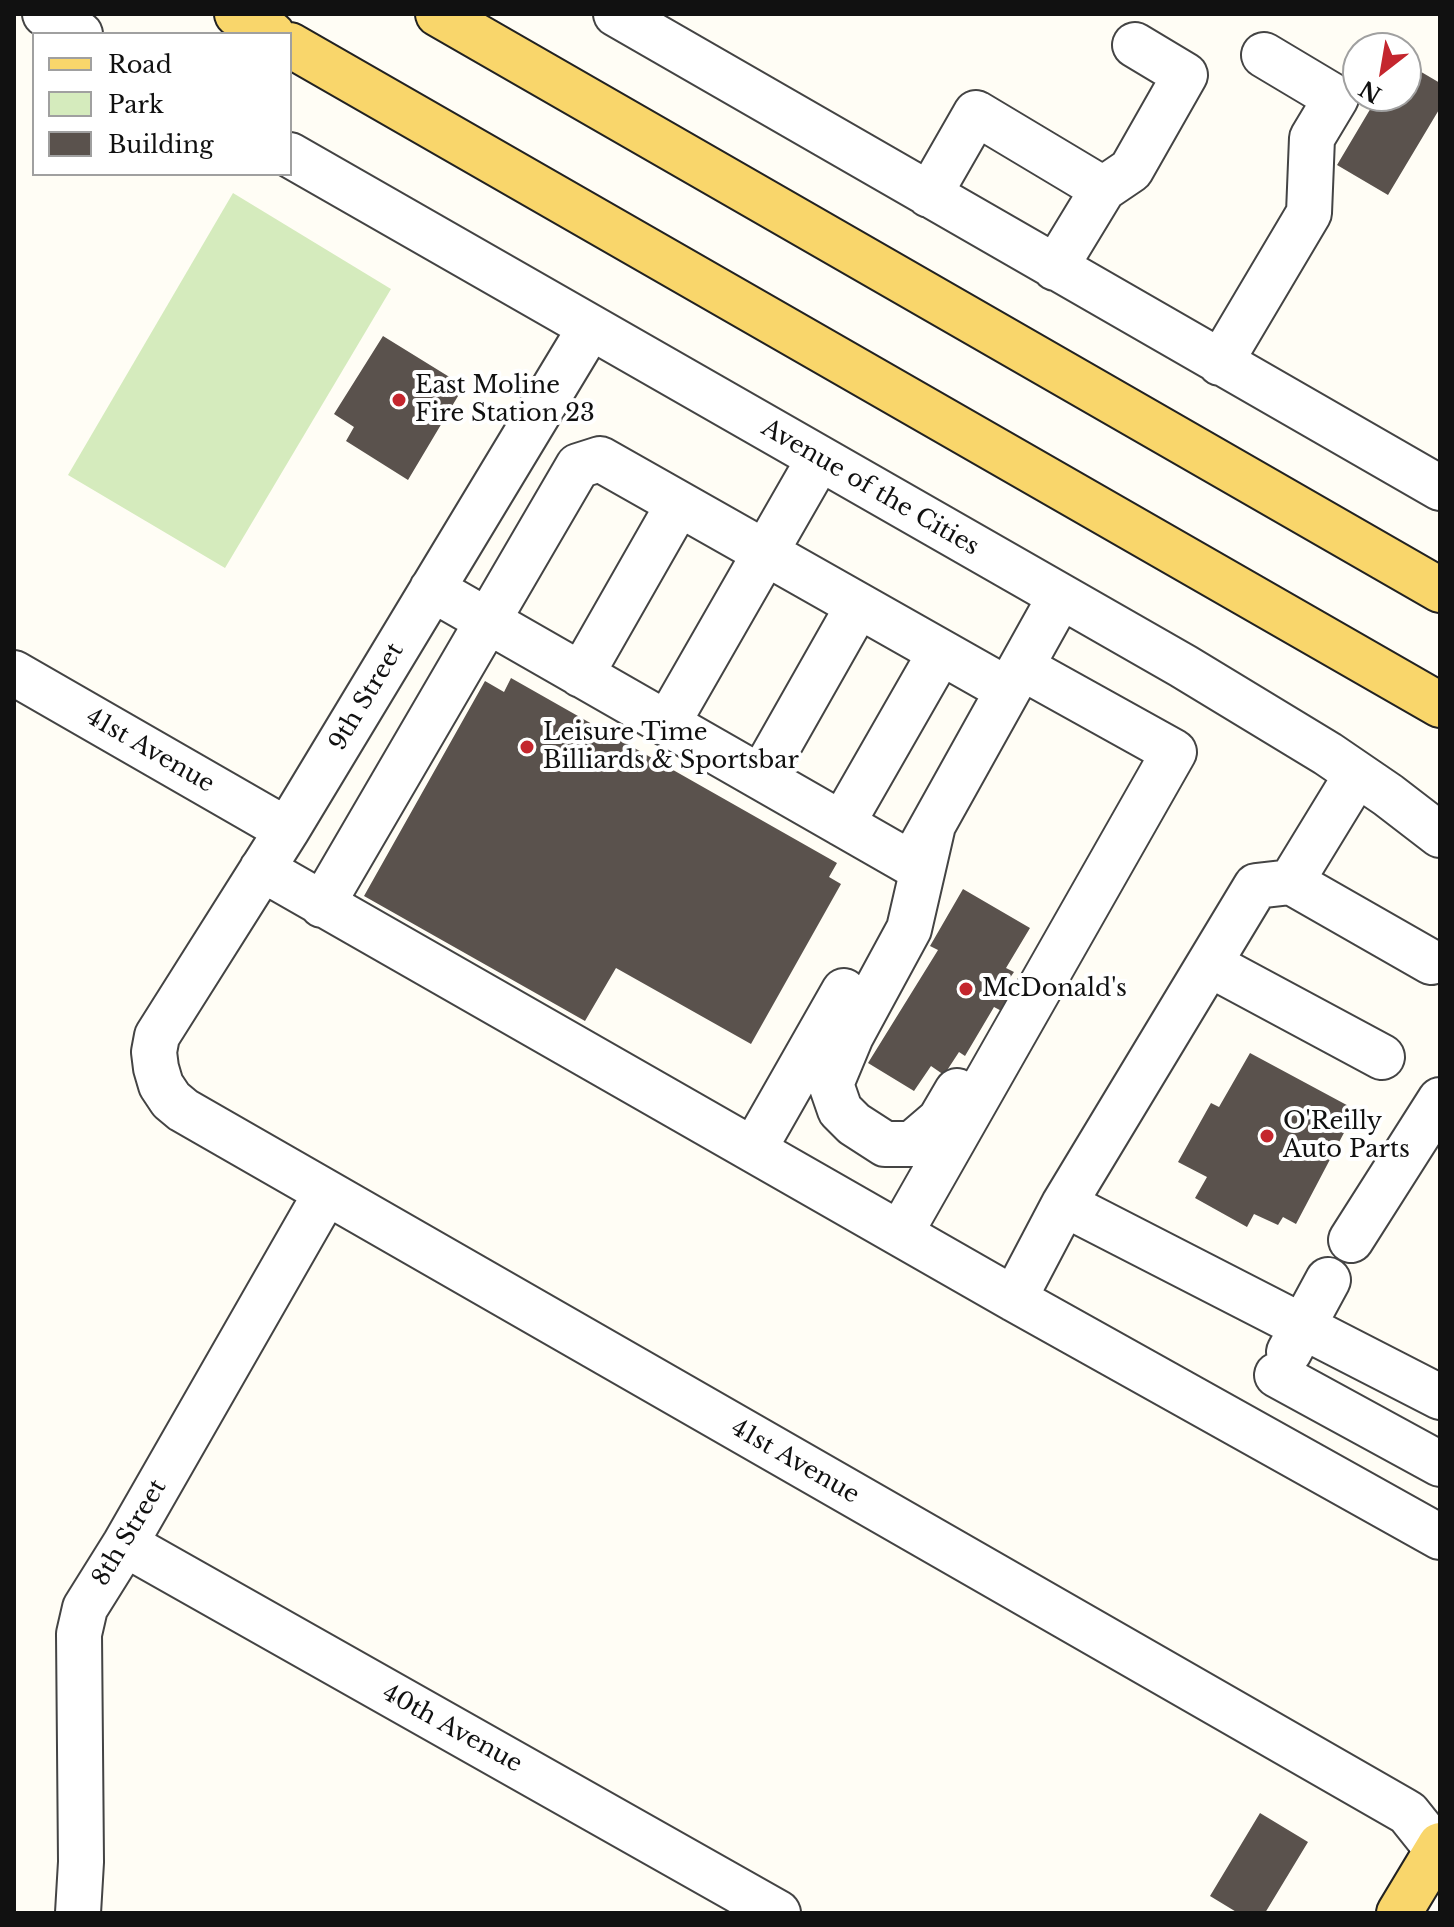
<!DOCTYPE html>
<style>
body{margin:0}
#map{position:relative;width:1454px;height:1927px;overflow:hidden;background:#fffdf5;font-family:"Libre Baskerville",serif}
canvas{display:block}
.frame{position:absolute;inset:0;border:16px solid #111;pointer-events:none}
.legend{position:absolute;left:32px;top:32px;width:260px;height:144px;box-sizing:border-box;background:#fff;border:2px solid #a0a0a0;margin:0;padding:10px 14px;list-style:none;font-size:24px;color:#111}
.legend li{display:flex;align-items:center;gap:16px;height:40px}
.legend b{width:40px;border:2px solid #a0a0a0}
.north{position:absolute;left:1342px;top:32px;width:80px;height:80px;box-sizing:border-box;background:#fff;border:2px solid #a0a0a0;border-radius:50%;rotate:211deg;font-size:22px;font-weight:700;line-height:32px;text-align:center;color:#111}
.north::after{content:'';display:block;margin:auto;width:28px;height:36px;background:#c4262e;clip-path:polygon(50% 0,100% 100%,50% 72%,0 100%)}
</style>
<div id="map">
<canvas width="1454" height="1927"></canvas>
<div class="frame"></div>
<ul class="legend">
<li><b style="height:10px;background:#f9d66b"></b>Road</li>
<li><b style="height:22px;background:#d5ebbd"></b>Park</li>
<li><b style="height:22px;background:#5a524d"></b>Building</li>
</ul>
<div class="north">N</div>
</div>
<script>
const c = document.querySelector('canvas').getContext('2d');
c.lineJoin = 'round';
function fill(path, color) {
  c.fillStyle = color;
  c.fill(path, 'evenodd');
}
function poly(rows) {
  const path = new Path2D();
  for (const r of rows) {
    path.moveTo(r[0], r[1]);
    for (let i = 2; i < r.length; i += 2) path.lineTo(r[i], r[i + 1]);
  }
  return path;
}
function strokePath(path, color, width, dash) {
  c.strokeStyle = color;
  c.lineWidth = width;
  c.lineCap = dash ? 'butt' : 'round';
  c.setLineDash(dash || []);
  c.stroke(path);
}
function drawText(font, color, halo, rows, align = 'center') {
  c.font = font + ' "Libre Baskerville",serif';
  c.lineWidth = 8;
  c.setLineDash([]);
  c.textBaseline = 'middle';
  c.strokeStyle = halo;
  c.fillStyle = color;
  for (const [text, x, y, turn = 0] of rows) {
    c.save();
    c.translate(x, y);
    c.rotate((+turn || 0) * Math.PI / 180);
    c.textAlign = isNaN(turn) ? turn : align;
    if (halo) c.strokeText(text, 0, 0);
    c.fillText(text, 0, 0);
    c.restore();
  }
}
const green = poly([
 [233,193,391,289,225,568,68,475]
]);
const building = poly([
 [1406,63,1440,83,1440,108,1388,195,1337,165,1378,96,1406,96],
 [383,336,464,386,408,480,346,441,354,427,334,414],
 [511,678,837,863,829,877,841,884,751,1044,616,968,585,1021,364,896,485,681,504,692],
 [963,889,1030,928,1006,968,1014,972,1007,982,1028,995,1013,1017,994,1007,965,1056,959,1052,944,1075,931,1066,914,1091,868,1063,938,950,930,946],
 [1250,1053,1356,1110,1296,1224,1283,1217,1278,1225,1254,1214,1247,1227,1195,1198,1207,1177,1178,1162,1211,1103,1219,1107],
 [1260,1813,1308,1842,1265,1913,1238,1913,1210,1896]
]);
const minor = poly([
 [45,14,80,34],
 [616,14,1440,488],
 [290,155,1183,666,1328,754,1388,795,1440,835],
 [1103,189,1131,170,1185,75,1135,45],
 [929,195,976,113,1103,189,1055,268],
 [590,328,287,830,157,1036,154,1052,156,1068,161,1085,171,1100,183,1110,1403,1810,1408,1813,1440,1853],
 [1220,363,1309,213,1312,138,1336,98,1264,55],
 [432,589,912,864],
 [14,673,287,830],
 [581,675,678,505],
 [667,724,819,459],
 [1357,774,1291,882,1431,962],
 [761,777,858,606],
 [842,824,940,653],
 [933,825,909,929,851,1036,831,1084,840,1110,854,1124,885,1144,912,1144,940,1120,957,1091],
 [919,850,1060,597],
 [262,869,1014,1299,1440,1537],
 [322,905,578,466,600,459,1008,690],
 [1209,964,1382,1057],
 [754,1149,844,991],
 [1064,1204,1440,1397],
 [901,1232,1174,752,1021,667],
 [1351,1240,1440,1100],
 [1014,1299,1064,1204,1256,886,1291,882],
 [1289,1352,1328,1280],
 [1277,1375,1440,1464],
 [125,1544,778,1913],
 [78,1913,81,1862,79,1634,85,1608,125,1544,326,1193]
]);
const major = poly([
 [237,14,272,34],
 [438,14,1440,590],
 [290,45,1440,705],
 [1399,1913,1440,1845]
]);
const markers = [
 [399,400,8,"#c4262e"],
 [527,747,8,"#c4262e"],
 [966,989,8,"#c4262e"],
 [1267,1136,8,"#c4262e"]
];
const poiNames = [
 ["East Moline",415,386],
 ["Fire Station 23",415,414],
 ["Leisure Time",543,733],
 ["Billiards & Sportsbar",543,761],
 ["McDonald's",982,989],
 ["O'Reilly",1283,1122],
 ["Auto Parts",1283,1150]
];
const streetNames = [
 ["Avenue of the Cities",870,488,30],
 ["9th Street",367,697,-59],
 ["41st Avenue",150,751,30],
 ["41st Avenue",795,1462,30],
 ["8th Street",130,1533,-59],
 ["40th Avenue",452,1729,29]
];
fill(green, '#d5ebbd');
fill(building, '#5a524d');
strokePath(minor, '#444', 48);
strokePath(major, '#222', 48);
strokePath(minor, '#fff', 44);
strokePath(major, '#f9d66b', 44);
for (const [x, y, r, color] of markers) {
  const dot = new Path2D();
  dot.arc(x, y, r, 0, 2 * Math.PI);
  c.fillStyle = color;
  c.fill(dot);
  strokePath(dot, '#fff', 3);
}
drawText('24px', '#111', '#fff', poiNames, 'left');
drawText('24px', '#111', '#fff', streetNames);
</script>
